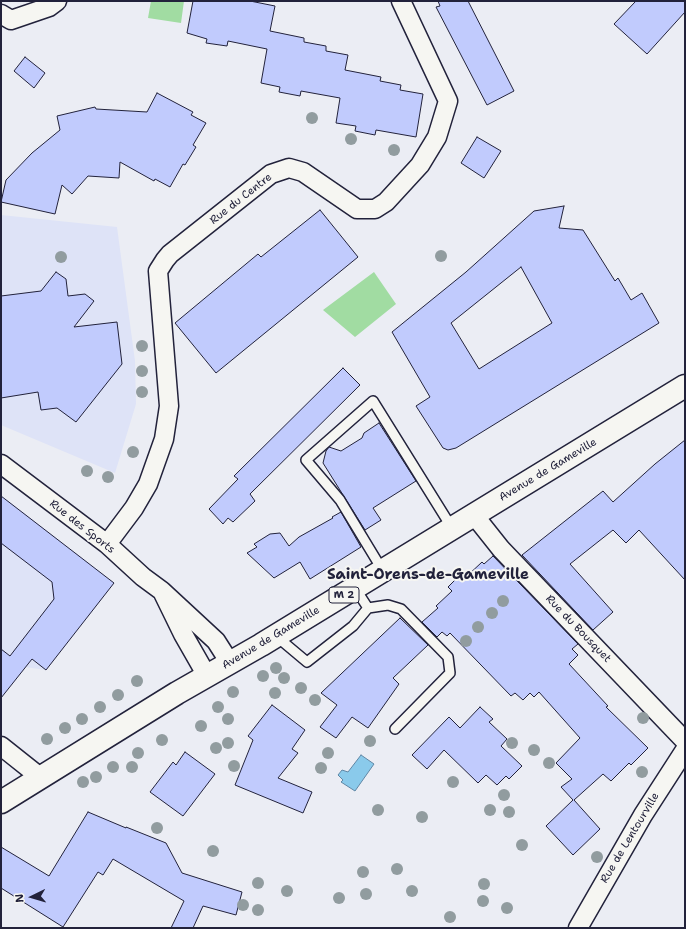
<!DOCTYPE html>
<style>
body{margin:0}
#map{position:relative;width:686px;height:929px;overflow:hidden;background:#ebedf4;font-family:"Shantell Sans",sans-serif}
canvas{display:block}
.frame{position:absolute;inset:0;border:2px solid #22223b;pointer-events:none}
.north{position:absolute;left:12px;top:877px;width:40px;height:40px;-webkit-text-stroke:3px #f6f6f2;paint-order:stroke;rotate:265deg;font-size:11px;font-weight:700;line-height:16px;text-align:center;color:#22223b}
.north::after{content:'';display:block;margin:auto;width:14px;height:18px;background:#22223b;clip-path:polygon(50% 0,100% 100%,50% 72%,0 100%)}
</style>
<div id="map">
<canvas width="686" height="929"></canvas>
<div class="frame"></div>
<div class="north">N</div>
</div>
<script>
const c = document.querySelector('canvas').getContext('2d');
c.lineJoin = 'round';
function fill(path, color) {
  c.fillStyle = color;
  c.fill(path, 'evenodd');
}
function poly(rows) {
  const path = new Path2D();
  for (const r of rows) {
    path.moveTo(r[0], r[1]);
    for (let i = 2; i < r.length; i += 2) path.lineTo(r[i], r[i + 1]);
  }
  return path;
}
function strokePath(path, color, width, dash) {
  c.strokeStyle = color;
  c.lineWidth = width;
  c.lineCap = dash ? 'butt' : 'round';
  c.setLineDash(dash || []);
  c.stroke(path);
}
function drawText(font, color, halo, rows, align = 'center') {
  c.font = font + ' "Shantell Sans",sans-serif';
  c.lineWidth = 4;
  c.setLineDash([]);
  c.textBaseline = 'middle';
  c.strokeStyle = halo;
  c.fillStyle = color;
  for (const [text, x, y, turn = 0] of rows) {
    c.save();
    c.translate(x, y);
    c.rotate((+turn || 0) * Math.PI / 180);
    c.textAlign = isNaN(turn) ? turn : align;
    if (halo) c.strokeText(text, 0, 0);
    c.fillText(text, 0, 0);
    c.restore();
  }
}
const built = poly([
 [1,215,117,227,135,361,136,404,115,473,1,425],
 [1,495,114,583,46,670,25,667,1,698]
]);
const green = poly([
 [151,1,184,1,181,23,148,18],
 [374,272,396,304,355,337,323,310]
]);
const water = poly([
 [361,755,374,764,355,791,341,782,343,780,338,775,342,770,348,772,361,755]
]);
const building = poly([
 [193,1,250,1,275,6,270,31,304,38,304,42,326,46,326,51,348,55,345,70,381,77,380,81,401,85,400,90,423,94,416,137,376,130,375,135,355,131,356,126,336,123,340,98,301,91,300,96,279,92,280,87,261,83,267,49,228,41,227,46,206,43,207,39,187,33,193,1],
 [438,1,468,1,514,91,487,105,436,7,440,6,438,1],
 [636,1,685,1,685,12,647,54,614,24,636,1],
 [25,57,45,73,34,88,14,71,25,57],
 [157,93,193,112,191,115,206,123,193,145,196,147,185,165,183,164,170,187,155,179,154,181,120,162,119,178,88,176,72,194,62,185,55,214,1,202,6,180,32,153,60,130,57,116,95,107,96,109,147,112,157,93],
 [477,137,501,151,484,178,461,163,477,137],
 [564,206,559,228,583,230,615,281,618,278,631,300,642,293,659,323,456,448,448,450,443,448,416,406,430,397,392,332,466,272,534,211,564,206],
 [521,267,552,323,479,369,451,323,521,267],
 [320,210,358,257,216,373,175,323,258,254,261,257,320,210],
 [56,272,66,279,68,296,85,294,94,301,74,327,117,322,122,364,76,422,57,408,41,410,38,392,1,398,1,296,41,291,56,272],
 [343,368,360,385,250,494,255,501,233,522,228,518,223,524,209,509,238,479,234,476,343,368],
 [379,423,416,481,373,508,381,520,365,530,323,463,326,451,329,447,341,451,362,438,364,433,379,423],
 [685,440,685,580,639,530,626,543,613,530,570,564,613,612,593,630,522,555,603,491,613,502,655,464,685,440],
 [1,496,114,583,46,670,32,659,1,698,1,649,10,656,54,599,52,582,1,543,1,496],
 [341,512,361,547,310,579,300,562,274,578,247,553,257,547,254,544,270,534,280,533,289,546,299,537,333,518,332,517,341,512],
 [493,556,578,644,572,649,578,655,569,664,608,706,606,707,648,748,631,765,629,763,611,781,603,774,574,800,600,829,573,855,546,826,573,800,561,787,572,779,556,763,580,738,539,692,534,697,530,693,523,700,515,693,511,696,450,633,447,636,442,632,437,637,422,622,438,608,436,606,452,591,448,587,462,573,466,577,482,562,484,564,493,556],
 [400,618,428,645,393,678,399,684,368,728,352,717,336,738,320,727,337,705,321,693,400,618],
 [272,705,305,730,292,749,298,753,278,778,312,792,303,813,235,785,253,740,248,736,272,705],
 [480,707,493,719,489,722,507,739,501,746,522,766,509,779,506,776,497,785,486,775,478,783,444,750,427,769,412,755,449,717,460,728,480,707],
 [185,752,215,774,183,816,150,792,173,762,176,765,185,752],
 [88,812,126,828,126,827,166,843,182,873,242,892,236,915,203,906,193,928,171,928,184,901,113,859,103,875,98,872,63,927,1,888,1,847,49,876,88,812]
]);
const lane = poly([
 [383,571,340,500,306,460,373,401,452,528],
 [368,608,388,605,401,609,448,657,450,673,395,729],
 [276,636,307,662,353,626,368,608,355,588]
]);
const street = poly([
 [1,14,11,20,49,7,57,1],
 [1,464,107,544,143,577,162,591],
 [474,515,501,549,685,741],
 [107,544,134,508,148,484,164,439,169,406,158,271,165,260,170,254,271,174,289,168,303,172,357,209,375,209,386,202,420,165,437,137,448,101,401,1],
 [207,676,183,634,162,591,216,641,230,663],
 [1,746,40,777],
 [578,928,643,815,685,750]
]);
const primary = poly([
 [1,802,177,693,261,645,685,386]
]);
const trees = [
 [312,118],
 [351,139],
 [394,150],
 [441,256],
 [61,257],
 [142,346],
 [142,371],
 [142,392],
 [133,452],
 [87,471],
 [108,477],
 [503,601],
 [492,613],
 [478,627],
 [466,641],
 [276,668],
 [263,676],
 [284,678],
 [137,681],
 [301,688],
 [233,692],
 [275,693],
 [118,695],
 [315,700],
 [100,707],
 [218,707],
 [643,718],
 [82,719],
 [228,719],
 [201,726],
 [65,728],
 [47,739],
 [162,740],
 [370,741],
 [228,743],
 [512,743],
 [216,748],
 [534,750],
 [138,753],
 [328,753],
 [549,763],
 [234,766],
 [113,767],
 [132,767],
 [321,768],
 [642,772],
 [96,777],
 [83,782],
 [453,782],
 [504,795],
 [378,810],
 [490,810],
 [509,812],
 [422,817],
 [157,828],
 [522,845],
 [213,851],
 [597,857],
 [397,869],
 [363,872],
 [258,883],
 [484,884],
 [287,891],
 [412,891],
 [366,894],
 [339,898],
 [483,901],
 [243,905],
 [507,908],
 [258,910],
 [450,917]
];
const shields = [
 [344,595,30]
];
const shieldNames = [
 ["M 2",344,595]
];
const streetNames = [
 ["Rue du Centre",241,199,-38],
 ["Avenue de Gameville",548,470,-31],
 ["Rue des Sports",82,527,38],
 ["Rue du Bousquet",578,629,46],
 ["Avenue de Gameville",271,638,-31],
 ["Rue de Lentourville",630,838,-59]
];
const districtNames = [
 ["Saint-Orens-de-Gameville",428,575]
];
fill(built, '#dee3f7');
fill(green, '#a1dca2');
fill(water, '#8acaeb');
strokePath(water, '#6087a5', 1);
fill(building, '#c1cbfd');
strokePath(building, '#22223b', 1);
strokePath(lane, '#22223b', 12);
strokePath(street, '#22223b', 21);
strokePath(primary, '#22223b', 25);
strokePath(lane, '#f6f6f2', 9);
strokePath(street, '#f6f6f2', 18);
strokePath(primary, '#f6f6f2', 22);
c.fillStyle = '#919c9f';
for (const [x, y] of trees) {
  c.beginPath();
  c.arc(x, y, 6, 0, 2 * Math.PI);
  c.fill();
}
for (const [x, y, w] of shields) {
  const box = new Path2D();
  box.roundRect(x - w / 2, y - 8, w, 16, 3);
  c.fillStyle = '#f6f6f2';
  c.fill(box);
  strokePath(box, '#22223b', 1);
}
drawText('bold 10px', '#22223b', null, shieldNames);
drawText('11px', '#22223b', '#f6f6f2', streetNames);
drawText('bold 15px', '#22223b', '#f6f6f2', districtNames);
</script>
